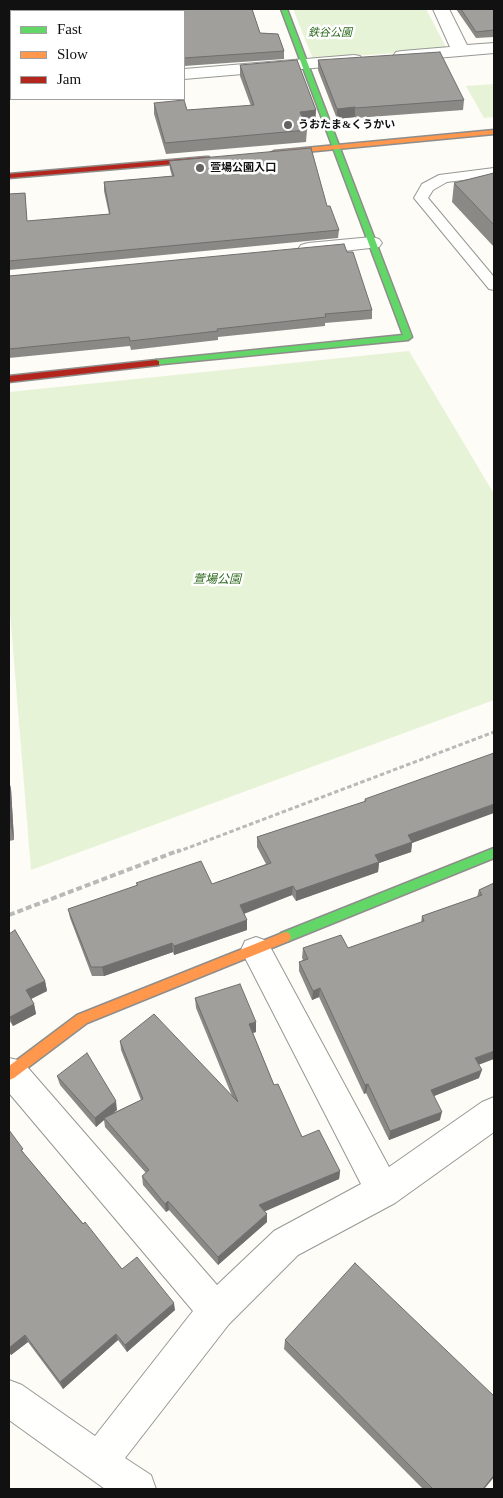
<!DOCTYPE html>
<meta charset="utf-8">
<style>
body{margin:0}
#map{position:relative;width:503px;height:1498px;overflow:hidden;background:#fdfcf7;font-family:"Times New Roman",serif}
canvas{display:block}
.frame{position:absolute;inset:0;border:10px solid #111;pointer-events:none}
.legend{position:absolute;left:10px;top:10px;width:175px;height:90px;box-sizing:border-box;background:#fff;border:1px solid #a0a0a0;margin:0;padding:6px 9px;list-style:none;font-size:15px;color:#111}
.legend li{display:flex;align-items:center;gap:10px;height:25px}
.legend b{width:25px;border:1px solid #a0a0a0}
</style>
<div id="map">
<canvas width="503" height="1498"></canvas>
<div class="frame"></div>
<ul class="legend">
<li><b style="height:6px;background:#63d668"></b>Fast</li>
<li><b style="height:6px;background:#ff974d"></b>Slow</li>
<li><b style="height:6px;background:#b3261e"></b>Jam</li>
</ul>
</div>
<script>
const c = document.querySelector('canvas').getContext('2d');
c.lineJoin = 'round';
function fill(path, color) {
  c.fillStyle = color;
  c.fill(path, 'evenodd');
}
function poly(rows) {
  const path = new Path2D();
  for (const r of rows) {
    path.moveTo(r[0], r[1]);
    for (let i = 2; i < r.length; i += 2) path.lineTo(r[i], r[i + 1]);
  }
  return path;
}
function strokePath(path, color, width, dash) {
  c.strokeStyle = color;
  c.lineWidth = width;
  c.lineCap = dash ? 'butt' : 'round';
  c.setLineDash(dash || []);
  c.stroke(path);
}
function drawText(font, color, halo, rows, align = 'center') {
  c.font = font + ' "Times New Roman","Noto Sans JP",serif';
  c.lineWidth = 5;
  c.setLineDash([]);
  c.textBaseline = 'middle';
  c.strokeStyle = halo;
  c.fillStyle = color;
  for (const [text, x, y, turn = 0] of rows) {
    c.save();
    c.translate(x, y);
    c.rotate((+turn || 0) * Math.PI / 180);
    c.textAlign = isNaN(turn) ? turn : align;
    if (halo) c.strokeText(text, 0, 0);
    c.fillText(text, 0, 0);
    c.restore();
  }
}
const green = poly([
 [293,9,426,9,447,49,313,59],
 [494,84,494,117,484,118,466,86],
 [409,351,494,494,494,700,31,870,9,600,9,392]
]);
const pathFar1 = poly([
 [177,852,494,732]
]);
const path = poly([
 [9,915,180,850]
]);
const lane = poly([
 [494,168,494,176,447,182,433,190,428,198,494,277,494,290,489,289,414,198,422,184,439,175,494,168]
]);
const street = poly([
 [433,9,449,9,467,45,494,43,494,53,402,61,396,60,393,56,396,52,402,51,450,47,433,9],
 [354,55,360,56,363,60,360,64,184,79,184,69,354,55],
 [9,83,11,83,11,93,9,93,9,83],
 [372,237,379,239,382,243,379,247,308,255,301,253,298,249,301,245,308,243,372,237],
 [256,937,267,941,389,1167,482,1102,494,1097,494,1132,395,1203,298,1255,229,1324,125,1458,151,1475,156,1489,105,1489,9,1420,9,1380,22,1385,95,1436,193,1311,9,1093,9,1058,22,1061,217,1285,274,1231,361,1184,241,950,245,941,256,937]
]);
const fast = poly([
 [281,9,287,9,412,337,408,340,153,365,153,361,156,360,403,335,281,9],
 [494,848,494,858,289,941,285,942,281,941,279,937,281,933,494,848]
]);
const slow = poly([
 [494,130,494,134,274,155,270,153,274,151,494,130],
 [285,932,289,933,291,937,289,941,87,1023,14,1078,9,1080,9,1066,77,1015,285,932]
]);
const jam = poly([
 [206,157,209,157,209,161,9,178,9,174,206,157],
 [156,360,159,361,159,365,9,382,9,376,156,360]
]);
const wall = poly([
 [9,9,252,9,260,33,278,34,284,51,284,59,184,66,184,11,11,11,11,53,9,53],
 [456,9,494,9,494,37,476,38],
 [318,60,464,100,463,110,356,118,355,117,337,119,318,70],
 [240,65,316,110,315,121,304,122,307,130,306,142,166,154,154,114,154,103,187,110,251,106,240,76],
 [169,161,327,206,339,230,338,238,9,270,9,194,25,193,27,221,109,214,104,191,104,182,172,176,170,169],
 [494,173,494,247,452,202,454,183],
 [347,252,372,310,372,319,325,323,325,326,218,337,218,340,131,350,130,346,9,358,9,276],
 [9,781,11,789,14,840,9,841],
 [365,799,430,836,412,843,411,852,379,863,378,872,296,901,292,895,244,914,247,920,247,930,174,955,173,952,104,976,92,976,70,918,68,909,137,886,136,883,212,884,266,864,257,847,257,837,364,802],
 [494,883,479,1065,479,1078,434,1096,440,1120,389,1140,366,1093,364,1094,319,997,312,1000,299,971,299,962,303,960,302,958,303,948,348,948,421,923,422,916,477,897,479,890],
 [9,934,45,981,47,991,31,999,34,1004,36,1014,13,1026,9,1020],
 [195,998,256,1022,256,1032,253,1033,274,1085,302,1137,340,1171,339,1179,264,1211,267,1214,267,1222,218,1265,169,1210,166,1212,143,1185,142,1176,146,1173,105,1127,104,1120,96,1127,60,1085,57,1076,117,1110,113,1113,141,1100,121,1050,120,1041,232,1096,196,1008],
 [9,1130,25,1155,122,1269,175,1310,127,1352,118,1340,63,1389,28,1342,11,1355,9,1352],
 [285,1340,494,1396,494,1477,484,1489,423,1489,284,1349]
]);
const shadedWall = poly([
 [355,107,355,117,337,119,337,109],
 [316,110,315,121,300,123,300,112],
 [9,781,11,789,14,840,11,827],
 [494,804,494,813,412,843,411,852,379,863,378,872,296,901,296,891,375,855,408,835],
 [293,886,292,895,240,915,240,905],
 [247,920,247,930,174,955,174,946],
 [172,943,173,952,104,976,102,967],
 [45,981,47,991,29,1000,26,990],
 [320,988,319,997,312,1000,313,991],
 [34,1004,36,1014,13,1026,10,1017],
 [256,1022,256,1032,249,1034,249,1024],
 [494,1051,494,1059,473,1067,475,1058],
 [482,1070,479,1078,429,1098,431,1090],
 [368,1084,366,1093,364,1094,365,1085],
 [116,1101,117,1110,105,1120,104,1118,104,1120,96,1127,95,1118],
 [442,1112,440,1120,389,1140,390,1131],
 [340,1171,339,1179,259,1214,259,1205],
 [168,1201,169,1210,166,1212,165,1204],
 [267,1214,267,1222,218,1265,218,1257],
 [174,1303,175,1310,127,1352,125,1345],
 [116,1334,118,1340,63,1389,60,1382],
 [25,1335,28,1342,11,1355,9,1350,9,1348],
 [494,1475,494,1477,484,1489,483,1489]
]);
const building = poly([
 [9,9,252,9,260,33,278,34,284,51,184,58,184,11,11,11,11,45,9,45,9,9],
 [461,9,494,9,494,30,476,32,461,9],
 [440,52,464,100,356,108,355,107,337,109,318,60,440,52],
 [297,60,316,110,300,112,307,130,165,143,154,103,184,100,187,110,254,105,240,65,297,60],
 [311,148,327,206,330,206,339,230,9,261,9,194,25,193,27,221,110,214,104,182,174,176,169,161,311,148],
 [494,173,494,225,454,183,494,173],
 [344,244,347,252,353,252,372,310,325,314,326,317,217,329,218,331,130,341,129,337,9,349,9,276,344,244],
 [494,753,494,804,408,835,412,842,375,855,379,862,296,891,293,886,240,905,247,920,174,946,172,943,102,967,91,967,68,909,138,885,136,883,201,861,212,884,271,863,257,837,366,801,365,799,494,753],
 [9,793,11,827,9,828,9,793],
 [494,883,494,1051,475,1058,482,1070,431,1090,442,1112,390,1131,368,1084,365,1085,320,988,313,991,299,962,308,959,303,948,341,935,348,948,424,921,422,916,482,895,479,890,494,883],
 [15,930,45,981,26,990,34,1004,10,1017,9,1015,9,934,15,930],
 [240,984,256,1022,249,1024,274,1085,278,1084,302,1137,319,1130,340,1171,259,1205,267,1214,218,1257,168,1201,165,1204,142,1176,149,1170,104,1118,143,1099,120,1041,154,1014,238,1102,195,998,240,984],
 [87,1053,116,1101,95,1118,57,1076,87,1053],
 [9,1130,23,1149,21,1150,83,1224,85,1222,122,1269,137,1257,174,1303,125,1345,116,1334,60,1382,25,1335,9,1348,9,1130],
 [355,1263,494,1396,494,1475,483,1489,433,1489,285,1340,355,1263]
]);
const markers = [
 [288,125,5,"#646362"],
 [200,168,5,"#646362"]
];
const farParknames = [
 ["鉄谷公園",330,33]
];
const farPoinames = [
 ["うおたま&くうかい",298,125],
 ["萱場公園入口",210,168]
];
const parkNames = [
 ["萱場公園",217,580]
];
fill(green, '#e7f3d7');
strokePath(lane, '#979795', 2);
strokePath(street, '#979795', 2);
strokePath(fast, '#8e8d8b', 3);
strokePath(slow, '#8e8d8b', 3);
strokePath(jam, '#8e8d8b', 3);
strokePath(pathFar1, '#b9b9b8', 3, [4.5, 2.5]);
strokePath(path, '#b9b9b8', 4, [6, 3]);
fill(lane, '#fffffe');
fill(street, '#fffffe');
fill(fast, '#63d668');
fill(slow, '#ff974d');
fill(jam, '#b3261e');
fill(wall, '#8a8986');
fill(shadedWall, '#716f6d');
fill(building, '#a19f9c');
strokePath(building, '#716f6d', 1);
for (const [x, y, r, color] of markers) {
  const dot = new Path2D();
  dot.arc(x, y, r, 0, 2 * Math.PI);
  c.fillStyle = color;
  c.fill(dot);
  strokePath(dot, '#fff', 2);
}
drawText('italic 11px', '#2f6b1f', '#fff', farParknames);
drawText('bold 11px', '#111', '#fff', farPoinames, 'left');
drawText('italic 12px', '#2f6b1f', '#fff', parkNames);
</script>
